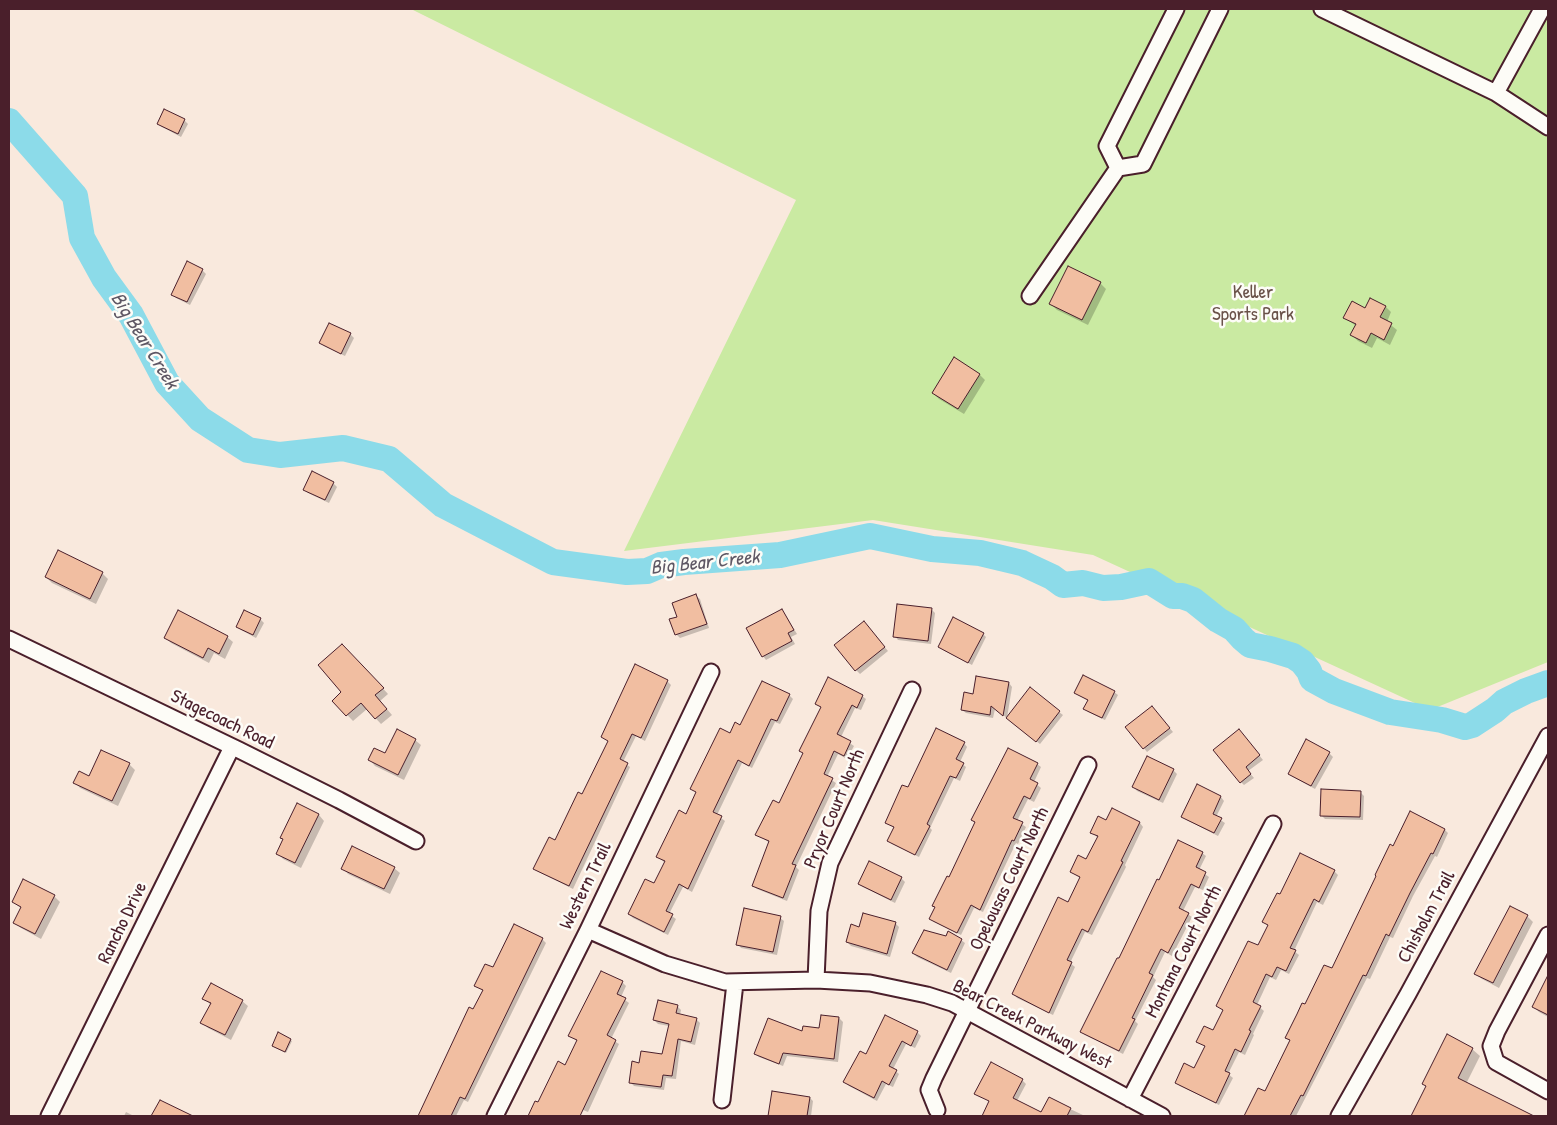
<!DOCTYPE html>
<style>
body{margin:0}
#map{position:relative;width:1557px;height:1125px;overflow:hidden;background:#f9e9dd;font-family:"Patrick Hand",sans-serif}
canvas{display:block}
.frame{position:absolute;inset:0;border:10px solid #4a1f2b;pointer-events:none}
</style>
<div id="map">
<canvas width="1557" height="1125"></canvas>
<div class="frame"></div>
</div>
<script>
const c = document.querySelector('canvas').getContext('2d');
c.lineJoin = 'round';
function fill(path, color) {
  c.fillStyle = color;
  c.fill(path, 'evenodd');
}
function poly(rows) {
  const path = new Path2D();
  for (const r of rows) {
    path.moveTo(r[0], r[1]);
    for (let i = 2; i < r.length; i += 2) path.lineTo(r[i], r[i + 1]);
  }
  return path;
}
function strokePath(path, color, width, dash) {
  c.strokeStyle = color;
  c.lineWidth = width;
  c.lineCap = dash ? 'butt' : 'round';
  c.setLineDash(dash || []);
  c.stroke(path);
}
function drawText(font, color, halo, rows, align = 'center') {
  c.font = font + ' "Patrick Hand",sans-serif';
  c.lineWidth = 5;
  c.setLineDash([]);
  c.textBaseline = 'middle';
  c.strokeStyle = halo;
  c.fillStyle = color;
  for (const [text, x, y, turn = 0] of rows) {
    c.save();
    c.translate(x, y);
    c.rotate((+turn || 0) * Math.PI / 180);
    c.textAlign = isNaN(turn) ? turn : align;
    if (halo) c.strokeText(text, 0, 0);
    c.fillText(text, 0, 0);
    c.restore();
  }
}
const green = poly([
 [411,9,1548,9,1548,662,1430,710,1093,555,873,520,624,551,796,200]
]);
const shadow = poly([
 [184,120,188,124,181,137,162,127,158,124],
 [202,270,206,274,190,305,176,298,173,294],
 [1100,283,1106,289,1088,325,1057,310,1051,304],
 [1371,299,1386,307,1391,312,1387,322,1397,330,1390,345,1377,338,1372,348,1358,341,1352,335,1356,326,1345,318,1366,309],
 [350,334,354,338,345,356,324,346,320,343],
 [980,375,985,380,964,414,939,399,933,393],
 [333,483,337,487,329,503,308,493,304,489],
 [59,551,102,573,108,579,96,604,52,583,46,577],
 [696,596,700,599,709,628,680,638,676,634,678,618],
 [931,609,935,613,931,644,898,640,895,636],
 [782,610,797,634,791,637,795,644,766,660,763,656],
 [260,619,264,623,256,638,241,630,237,626],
 [867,626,888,651,860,674,856,670],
 [983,634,986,637,972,665,943,650,939,647],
 [227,637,233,642,225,659,214,653,209,663,171,643,166,638],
 [366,670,388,694,380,701,392,715,381,724,367,709,353,721,334,701],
 [667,681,671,685,645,741,636,736,623,762,630,767,573,889,539,872,535,868,555,842,582,796,609,742,603,737],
 [1009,683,1012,687,1007,718,995,709,993,718,966,713,962,710,974,696],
 [1114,692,1118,695,1105,720,1088,712,1085,708,1088,701,1076,693],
 [789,695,793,699,780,724,775,722,752,768,742,763,717,815,725,821,692,892,683,887,669,914,676,919,668,935,633,918,629,914,655,885,665,863,658,857,686,815,697,793,692,788,730,735],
 [862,696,866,699,861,710,855,708,841,737,854,746,847,759,838,754,827,777,836,783,796,867,799,870,787,901,757,889,753,886,770,843,757,835,779,804,804,754,801,751,822,708,816,704],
 [1152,707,1173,732,1147,752,1127,727],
 [1059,712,1063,715,1040,744,1011,722],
 [1243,735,1263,760,1248,771,1254,778,1244,785,1241,782],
 [415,740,421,745,404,780,375,766,370,760,385,755],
 [964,743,967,747,960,762,966,767,960,781,954,778,930,828,932,830,919,857,892,844,889,840,894,828,886,822,909,789],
 [1329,753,1333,757,1315,789,1293,777,1289,774],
 [129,764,135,770,118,806,80,788,75,782],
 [1037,764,1041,767,1034,782,1041,788,1034,802,1028,799,1017,821,1026,827,1018,844,1016,843,983,912,974,908,961,935,934,922,930,918,976,824,972,820],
 [1173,770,1177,774,1163,803,1137,791,1134,787],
 [1198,786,1221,797,1224,801,1216,817,1225,823,1218,836,1187,820,1183,816],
 [1360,792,1364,796,1363,820,1325,819,1321,815],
 [298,805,319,815,324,821,301,868,283,859,278,853],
 [1112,810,1140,823,1143,827,1125,865,1126,867,1092,935,1085,932,1070,963,1075,967,1053,1015,1017,998,1014,994,1068,903,1080,878,1071,872,1087,861,1098,838,1091,832,1107,822],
 [1410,813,1445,830,1448,833,1437,857,1435,856,1413,896,1393,938,1390,937,1370,979,1367,978,1296,1116,1245,1116,1259,1090,1265,1093,1291,1041,1287,1038,1306,1006,1332,970],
 [1202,853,1206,856,1199,870,1209,877,1203,890,1195,887,1183,911,1192,917,1172,956,1165,952,1153,977,1156,980,1135,1021,1138,1024,1123,1054,1085,1035,1081,1032,1159,881],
 [343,868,394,868,400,873,390,894,348,874],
 [1334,871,1338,875,1323,905,1317,902,1294,951,1299,955,1289,974,1281,970,1276,980,1270,977,1257,1005,1264,1011,1253,1034,1254,1035,1245,1055,1239,1052,1228,1074,1233,1078,1219,1105,1180,1086,1176,1082,1195,1070,1206,1047,1197,1041,1214,1032,1224,1011,1217,1005,1258,947,1268,926,1264,922,1280,896],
 [901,878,905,882,895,903,863,887,859,884],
 [54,896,60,902,41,939,21,928,15,923,22,909,13,902],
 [1527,916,1533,922,1499,988,1482,979,1476,974],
 [780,918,784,921,777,955,741,948,738,944],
 [895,923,899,927,890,957,851,946,847,942,860,928],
 [542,939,546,943,468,1102,464,1100,456,1116,419,1116,470,1009,474,1011,483,991,475,985,493,969],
 [961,940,965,943,951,973,917,957,913,953],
 [1548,977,1548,1017,1539,1012,1533,1006],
 [622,982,626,986,621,997,629,1003,611,1039,619,1044,588,1112,583,1110,580,1116,529,1116,536,1103,539,1104,566,1067,578,1042,569,1035],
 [204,999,242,1001,248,1006,231,1040,208,1028,202,1022,211,1005],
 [677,1006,681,1010,680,1015,696,1019,700,1023,695,1045,681,1041,676,1079,666,1078,664,1090,634,1086,630,1082,640,1064,663,1055,669,1026,658,1024,654,1020],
 [822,1016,839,1018,843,1022,838,1062,787,1056,783,1066,759,1057,755,1054,803,1033,820,1029],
 [917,1032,921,1036,915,1048,906,1044,893,1069,899,1074,893,1087,886,1084,877,1101,849,1086,845,1082,866,1055],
 [279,1034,292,1041,286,1053,274,1047],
 [1472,1049,1480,1056,1466,1084,1529,1116,1475,1116,1460,1109,1456,1116,1412,1116,1427,1087,1424,1084],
 [1022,1080,1026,1084,1017,1101,1042,1113,1049,1099,1085,1116,987,1116,984,1114,990,1102,976,1093],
 [773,1092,810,1098,813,1101,811,1116,769,1116],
 [126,1112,134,1116,124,1116]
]);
const river = poly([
 [9,121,75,196,82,238,104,278,131,315,167,383,200,419,248,450,280,455,343,448,389,459,443,505,553,562,627,572,647,571,661,565,684,562,780,555,870,536,932,549,980,553,1022,563,1052,577,1063,585,1083,583,1103,588,1121,587,1149,581,1173,596,1182,596,1193,600,1218,620,1234,629,1243,639,1250,645,1270,649,1293,656,1302,662,1309,671,1312,679,1334,691,1390,712,1442,720,1465,727,1472,725,1495,710,1504,702,1526,691,1548,683]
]);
const building = poly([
 [164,109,185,119,178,134,157,124,164,109],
 [187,261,203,269,187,302,171,295,187,261],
 [1068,266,1101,282,1082,320,1049,304,1068,266],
 [1370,298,1386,306,1380,317,1392,323,1384,340,1371,333,1366,343,1350,335,1356,324,1343,318,1352,301,1365,308,1370,298],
 [329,323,351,333,341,354,319,343,329,323],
 [954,357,980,374,958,409,932,393,954,357],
 [312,471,334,482,325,500,303,490,312,471],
 [58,550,103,572,90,599,45,577,58,550],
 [696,594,707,624,675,635,669,619,677,617,672,603,696,594],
 [897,604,932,608,928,641,893,637,897,604],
 [782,609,794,630,788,633,792,641,762,657,746,628,782,609],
 [178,610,228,636,219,654,208,648,203,658,164,638,178,610],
 [244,610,261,618,253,635,236,627,244,610],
 [953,617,984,633,968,663,938,647,953,617],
 [864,621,885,647,855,671,834,645,864,621],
 [342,644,384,688,375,695,387,709,375,719,361,703,346,716,332,701,341,692,318,665,342,644],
 [635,664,668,680,641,738,632,734,620,759,628,763,569,886,533,869,549,837,555,840,578,792,582,794,608,741,601,737,635,664],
 [1083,675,1115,691,1102,718,1083,709,1088,700,1074,693,1083,675],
 [976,676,1009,682,1003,716,991,706,990,715,961,710,964,692,973,694,976,676],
 [828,677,863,695,857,708,852,705,837,734,851,741,844,756,834,751,824,774,833,778,792,864,796,865,783,898,752,886,769,841,755,835,773,800,779,803,803,753,799,751,821,707,815,704,828,677],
 [762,681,790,694,777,721,771,719,749,766,738,760,713,812,722,816,688,889,679,884,666,911,673,914,664,932,628,914,645,879,654,883,665,861,656,857,679,810,686,814,696,792,690,789,720,728,730,733,735,722,740,725,762,681],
 [1030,687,1060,711,1036,742,1006,718,1030,687],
 [1152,706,1170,728,1143,749,1125,727,1152,706],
 [936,728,965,742,956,759,964,763,956,778,950,776,927,824,930,826,915,855,887,841,894,827,885,823,902,785,908,787,936,728],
 [397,729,416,739,398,775,368,760,374,748,385,753,397,729],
 [1239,729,1260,755,1246,767,1251,774,1240,783,1213,750,1239,729],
 [1306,739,1330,752,1311,786,1288,774,1306,739],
 [1008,748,1038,763,1030,779,1038,783,1030,799,1024,796,1013,818,1023,822,1014,841,1012,840,980,910,971,905,957,933,929,919,935,907,932,906,947,876,949,877,975,822,971,820,1008,748],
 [101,750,130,763,112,801,73,783,79,771,89,776,101,750],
 [1147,756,1174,769,1159,800,1132,787,1147,756],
 [1197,784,1221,796,1213,814,1222,818,1214,833,1181,817,1197,784],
 [1321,789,1361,791,1360,817,1320,816,1321,789],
 [297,803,319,814,295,863,276,854,283,839,280,838,297,803],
 [1112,808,1140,822,1121,861,1123,862,1088,932,1082,929,1067,960,1072,962,1049,1013,1012,994,1058,897,1068,902,1080,877,1070,872,1078,855,1086,859,1098,836,1090,833,1098,816,1106,820,1112,808],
 [1410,811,1445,829,1433,854,1431,853,1410,893,1389,936,1386,934,1366,976,1363,975,1303,1096,1301,1095,1290,1116,1244,1116,1258,1088,1265,1091,1290,1040,1285,1038,1297,1014,1302,1003,1305,1004,1324,965,1332,968,1376,876,1375,875,1390,844,1393,846,1410,811],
 [1178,840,1203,852,1196,867,1206,872,1199,888,1191,884,1179,908,1189,913,1168,953,1161,949,1149,973,1153,975,1132,1018,1135,1019,1119,1051,1080,1032,1117,958,1119,958,1157,879,1159,880,1178,840],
 [352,846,395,867,384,889,341,869,352,846],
 [1300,853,1335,870,1319,902,1314,899,1290,948,1296,950,1286,971,1277,967,1272,977,1266,974,1253,1002,1261,1006,1249,1030,1251,1031,1241,1052,1235,1049,1225,1071,1230,1073,1216,1103,1175,1083,1184,1063,1194,1068,1205,1046,1196,1042,1204,1026,1213,1030,1223,1010,1216,1006,1248,941,1258,945,1268,925,1262,922,1277,893,1280,894,1300,853],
 [869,861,902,877,891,900,858,884,869,861],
 [23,879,55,895,35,934,13,923,21,907,12,902,23,879],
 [1510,906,1528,915,1493,983,1474,974,1510,906],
 [744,908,781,916,773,952,736,945,744,908],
 [863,913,896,922,887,954,846,942,851,924,859,927,863,913],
 [514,924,543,938,465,1099,460,1097,451,1116,418,1116,469,1007,473,1009,483,990,474,986,485,964,493,967,514,924],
 [924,930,946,936,948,931,962,939,947,970,912,953,924,930],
 [601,971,623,981,617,994,626,998,607,1035,616,1040,580,1116,528,1116,535,1101,538,1102,558,1061,565,1065,577,1040,568,1036,601,971],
 [1548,975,1548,1015,1532,1007,1548,975],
 [211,983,243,1000,225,1035,200,1023,211,1003,202,999,211,983],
 [658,1000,678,1005,676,1013,697,1018,691,1042,678,1039,672,1076,663,1075,661,1087,629,1083,632,1061,639,1063,641,1051,662,1054,669,1024,653,1020,658,1000],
 [821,1015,839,1017,834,1059,783,1053,779,1064,754,1054,768,1018,802,1031,803,1026,819,1028,821,1015],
 [885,1015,918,1031,911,1046,902,1041,889,1066,897,1070,889,1085,882,1081,874,1098,843,1082,860,1051,866,1054,885,1015],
 [278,1032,291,1039,285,1052,272,1046,278,1032],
 [1447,1034,1473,1048,1458,1078,1534,1116,1411,1116,1426,1086,1422,1084,1447,1034],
 [991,1062,1023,1079,1013,1098,1041,1112,1049,1097,1071,1108,1067,1116,982,1116,989,1101,974,1094,991,1062],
 [772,1091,810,1097,807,1116,768,1116,772,1091],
 [160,1100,193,1116,151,1116,160,1100]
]);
const minor = poly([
 [1176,9,1107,146,1118,168,1143,164,1220,9],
 [1322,9,1496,93,1548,127],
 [1496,93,1542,9],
 [1030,296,1118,168],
 [9,639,239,750,339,800,416,841],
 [588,930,665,964,725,982,816,980,870,983,927,995,952,1003,1162,1116],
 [1548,935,1497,1031,1491,1046,1496,1062,1548,1091],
 [816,980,819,911,830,863,912,690],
 [1130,1099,1273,824],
 [722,1100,735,983],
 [937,1110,929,1090,934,1078,1088,765],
 [49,1116,232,747],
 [495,1116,588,930,711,672],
 [1339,1116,1408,994,1548,736]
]);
const parkNames = [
 ["Keller",1253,293],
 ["Sports Park",1253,315]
];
const streetNames = [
 ["Stagecoach Road",222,720,26],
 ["Pryor Court North",835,809,-67],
 ["Opelousas Court North",1010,879,-64],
 ["Western Trail",586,886,-64],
 ["Chisholm Trail",1427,917,-62],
 ["Rancho Drive",123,923,-64],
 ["Montana Court North",1184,952,-63],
 ["Bear Creek Parkway West",1032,1025,27]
];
const waterNames = [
 ["Big Bear Creek",144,341,58],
 ["Big Bear Creek",705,563,-6]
];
fill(green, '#caeaa2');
fill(shadow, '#0003');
strokePath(river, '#8cdbe9', 26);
fill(building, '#f1bea1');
strokePath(building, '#4a1f2b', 1);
strokePath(minor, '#4a1f2b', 19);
strokePath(minor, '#fdfcf7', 15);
drawText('19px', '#6a5249', '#fdfcf7', parkNames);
drawText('19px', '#4a1f2b', '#fdfcf7', streetNames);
drawText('italic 20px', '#5e5764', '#fdfcf7', waterNames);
</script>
